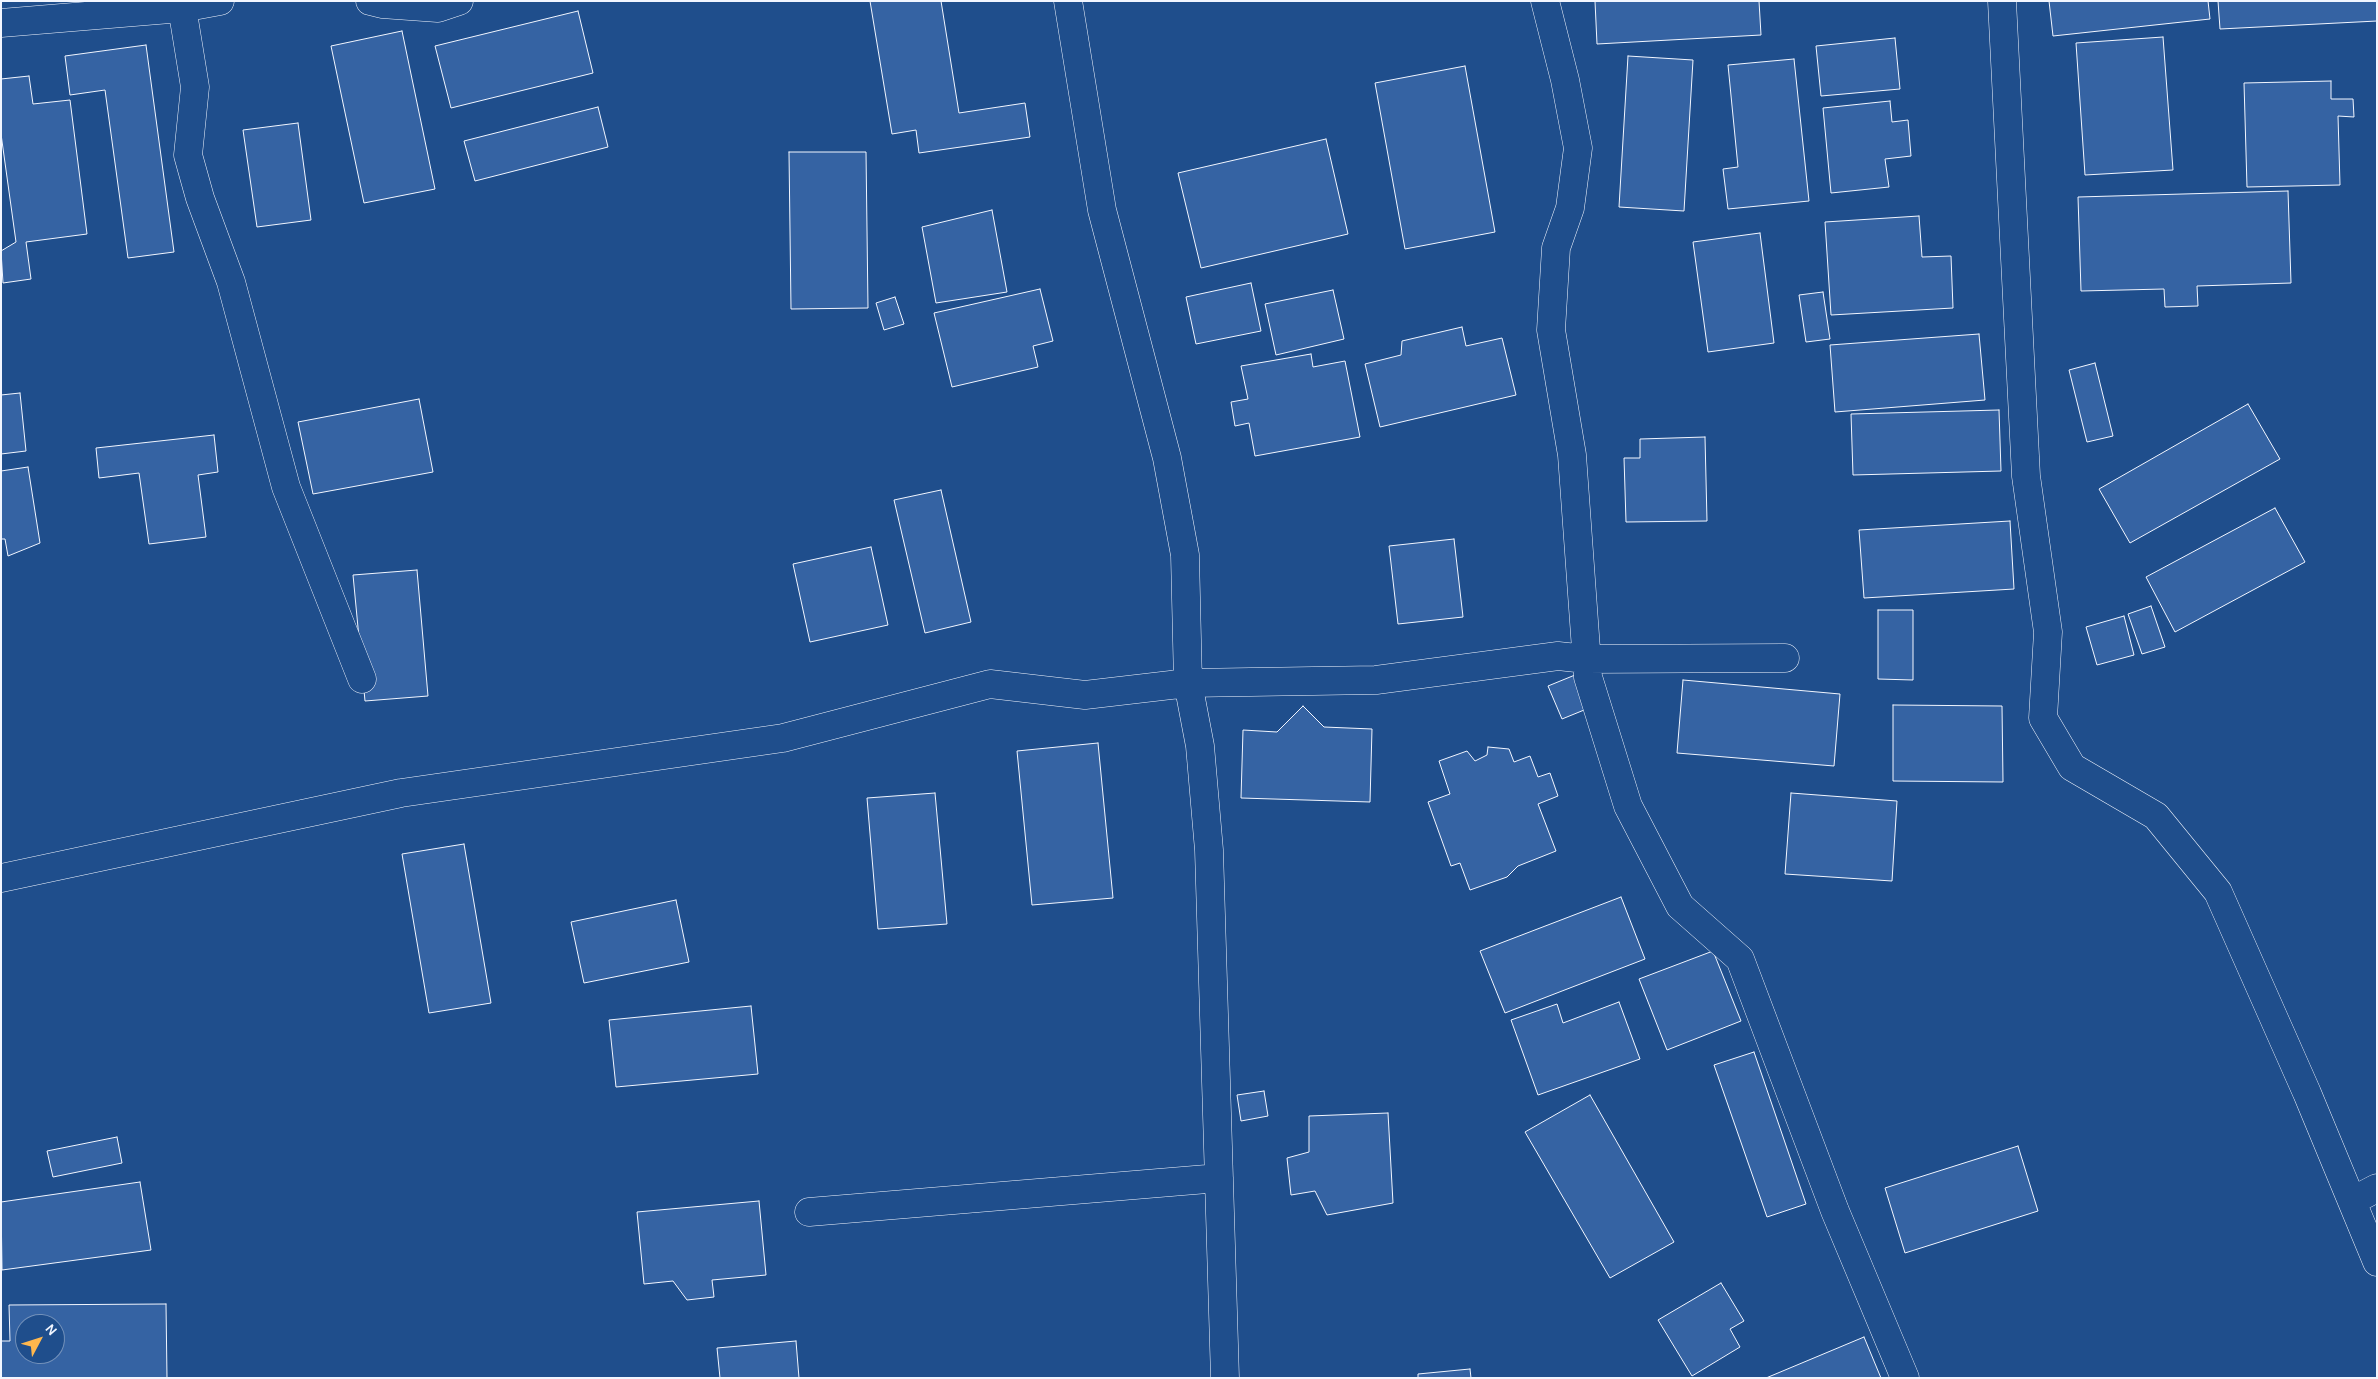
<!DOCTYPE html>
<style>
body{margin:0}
#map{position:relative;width:2378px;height:1379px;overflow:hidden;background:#1f4e8c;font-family:Karla,sans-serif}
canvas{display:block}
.frame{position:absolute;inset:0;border:2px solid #f2f6ff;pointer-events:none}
.north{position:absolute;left:15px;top:1314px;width:50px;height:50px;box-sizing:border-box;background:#1f4e8c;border:1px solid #7391ba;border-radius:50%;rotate:50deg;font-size:14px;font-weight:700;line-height:20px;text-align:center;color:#f2f6ff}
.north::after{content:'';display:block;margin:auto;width:18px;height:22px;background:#ffb74d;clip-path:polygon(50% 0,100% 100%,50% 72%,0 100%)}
</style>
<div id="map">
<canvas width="2378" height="1379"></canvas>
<div class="frame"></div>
<div class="north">N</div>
</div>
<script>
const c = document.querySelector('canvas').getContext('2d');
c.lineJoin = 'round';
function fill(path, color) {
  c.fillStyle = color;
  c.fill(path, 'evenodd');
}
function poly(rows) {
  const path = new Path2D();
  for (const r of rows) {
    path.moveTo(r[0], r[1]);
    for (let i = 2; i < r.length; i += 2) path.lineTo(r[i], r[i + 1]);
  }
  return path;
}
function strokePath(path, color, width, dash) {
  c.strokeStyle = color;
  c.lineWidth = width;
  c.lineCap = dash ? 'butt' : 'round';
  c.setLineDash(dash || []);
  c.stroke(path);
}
const building = poly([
 [870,1,941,1,959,113,1025,103,1030,137,919,153,916,130,892,134,870,1],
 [1595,1,1759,1,1761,35,1597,44,1595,1],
 [2049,1,2208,1,2210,19,2053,36,2049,1],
 [2218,1,2377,1,2377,21,2220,29,2218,1],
 [578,11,593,73,451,108,435,46,578,11],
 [402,31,435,189,364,203,331,46,402,31],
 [2163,37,2173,170,2085,175,2076,43,2163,37],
 [1895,38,1900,89,1821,96,1816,46,1895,38],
 [146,45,174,252,128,258,105,90,70,95,65,56,146,45],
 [1628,56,1693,60,1684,211,1619,207,1628,56],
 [1794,59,1809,201,1728,209,1723,169,1738,167,1728,65,1794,59],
 [1465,66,1495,232,1405,249,1375,83,1465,66],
 [29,76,33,104,70,100,87,234,26,242,31,279,3,283,1,251,16,242,1,134,1,79,29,76],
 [2331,81,2331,99,2353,99,2354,117,2338,116,2340,185,2247,187,2244,83,2331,81],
 [1890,101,1892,122,1908,120,1911,156,1885,159,1889,187,1831,193,1823,108,1890,101],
 [598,107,608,147,475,181,464,141,598,107],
 [298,123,311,220,257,227,243,130,298,123],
 [1326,139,1348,234,1201,268,1178,173,1326,139],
 [789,152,866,152,868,308,791,309,789,152],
 [2288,191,2291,283,2197,286,2198,306,2165,307,2164,289,2081,291,2078,197,2288,191],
 [992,210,1007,292,936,303,922,227,992,210],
 [1919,216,1922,257,1951,256,1953,308,1831,315,1825,222,1919,216],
 [1760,233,1774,343,1708,352,1693,242,1760,233],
 [1251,283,1261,331,1196,344,1186,297,1251,283],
 [1040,289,1053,341,1033,346,1038,367,952,387,934,313,1040,289],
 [1333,290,1344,339,1276,355,1265,304,1333,290],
 [1823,292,1830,339,1806,342,1799,295,1823,292],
 [895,297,904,324,884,330,876,303,895,297],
 [1462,327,1466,346,1502,338,1516,395,1380,427,1365,364,1401,355,1402,341,1462,327],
 [1979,334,1985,400,1835,412,1830,345,1979,334],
 [1311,354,1313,367,1345,361,1360,437,1255,456,1249,423,1235,426,1231,402,1248,399,1241,366,1311,354],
 [2095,363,2113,436,2087,442,2069,370,2095,363],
 [20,393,26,451,1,454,1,395,20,393],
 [419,399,433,472,313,494,298,422,419,399],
 [2248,404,2280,459,2130,543,2099,489,2248,404],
 [1999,410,2001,471,1853,475,1851,414,1999,410],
 [214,435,218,472,198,475,206,537,149,544,139,473,99,478,96,448,214,435],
 [1705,437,1707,521,1626,522,1624,458,1640,458,1640,439,1705,437],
 [28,467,40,543,8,556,5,539,1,539,1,471,28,467],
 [941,490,971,622,925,633,894,500,941,490],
 [2275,508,2305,562,2175,632,2146,577,2275,508],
 [2010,521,2014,589,1864,598,1859,530,2010,521],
 [1454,539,1463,617,1398,624,1389,546,1454,539],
 [871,547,888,625,810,642,793,564,871,547],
 [417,570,428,696,365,701,353,575,417,570],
 [2151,606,2165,647,2142,654,2128,614,2151,606],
 [1878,610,1913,610,1913,680,1878,679,1878,610],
 [2124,616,2134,655,2097,665,2086,627,2124,616],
 [1575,675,1589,708,1562,719,1548,686,1575,675],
 [1683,680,1840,694,1834,766,1677,753,1683,680],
 [1893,705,2002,706,2003,782,1893,781,1893,705],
 [1303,706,1324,727,1372,729,1370,802,1241,798,1243,730,1277,732,1303,706],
 [1098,743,1113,898,1032,905,1017,751,1098,743],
 [1488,747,1509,749,1514,762,1530,756,1538,777,1550,773,1558,796,1538,804,1556,851,1518,866,1507,877,1470,890,1460,863,1451,866,1428,802,1450,794,1439,761,1467,751,1475,761,1487,755,1488,747],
 [935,793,947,924,878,929,867,798,935,793],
 [1791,793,1897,801,1892,881,1785,874,1791,793],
 [464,844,491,1003,429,1013,402,854,464,844],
 [1621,897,1645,959,1505,1013,1480,951,1621,897],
 [676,900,689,962,584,983,571,922,676,900],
 [1713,951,1741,1021,1667,1050,1639,979,1713,951],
 [1619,1002,1640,1059,1538,1095,1511,1020,1557,1004,1563,1023,1619,1002],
 [751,1006,758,1074,616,1087,609,1020,751,1006],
 [1754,1052,1806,1204,1767,1217,1714,1065,1754,1052],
 [1264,1091,1268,1116,1241,1121,1237,1095,1264,1091],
 [1590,1095,1674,1242,1610,1278,1525,1132,1590,1095],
 [1388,1113,1393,1203,1327,1215,1315,1191,1291,1195,1287,1158,1309,1152,1309,1116,1388,1113],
 [117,1137,122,1163,53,1177,47,1151,117,1137],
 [2018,1146,2038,1211,1905,1253,1885,1188,2018,1146],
 [140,1182,151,1250,2,1270,1,1202,140,1182],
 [759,1201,766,1275,712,1280,714,1297,687,1300,673,1281,644,1284,637,1212,759,1201],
 [1721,1283,1744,1321,1730,1329,1740,1347,1692,1376,1658,1320,1721,1283],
 [166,1304,167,1378,1,1378,1,1341,10,1341,9,1305,166,1304],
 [25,1324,55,1324,55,1354,25,1354,25,1324],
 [1864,1337,1881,1378,1766,1378,1864,1337],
 [796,1341,799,1378,720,1378,717,1348,796,1341],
 [1470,1369,1471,1378,1418,1378,1418,1374,1470,1369]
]);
const minor = poly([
 [181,1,195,87,188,155,200,198,231,282,286,487,362,679],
 [370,1,382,4,438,8,459,1],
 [1068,1,1102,210,1167,458,1185,555,1188,683,1200,746,1209,850,1225,1378],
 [1545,1,1565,80,1578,148,1570,208,1556,248,1551,330,1572,455,1588,677,1628,806,1680,906,1740,959,1835,1211,1905,1378],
 [2002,1,2026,476,2048,632,2043,718,2072,767,2156,816,2218,892,2307,1093,2377,1262],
 [1,23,182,8,220,1],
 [1,878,401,793,783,738,990,684,1085,695,1188,683,1376,680,1558,656,1586,659,1785,658],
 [2352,1201,2377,1188],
 [809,1212,1219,1178]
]);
fill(building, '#3563a3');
strokePath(building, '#f2f6ff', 1);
strokePath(minor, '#f2f6ff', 29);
strokePath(minor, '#1f4e8c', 28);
</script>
